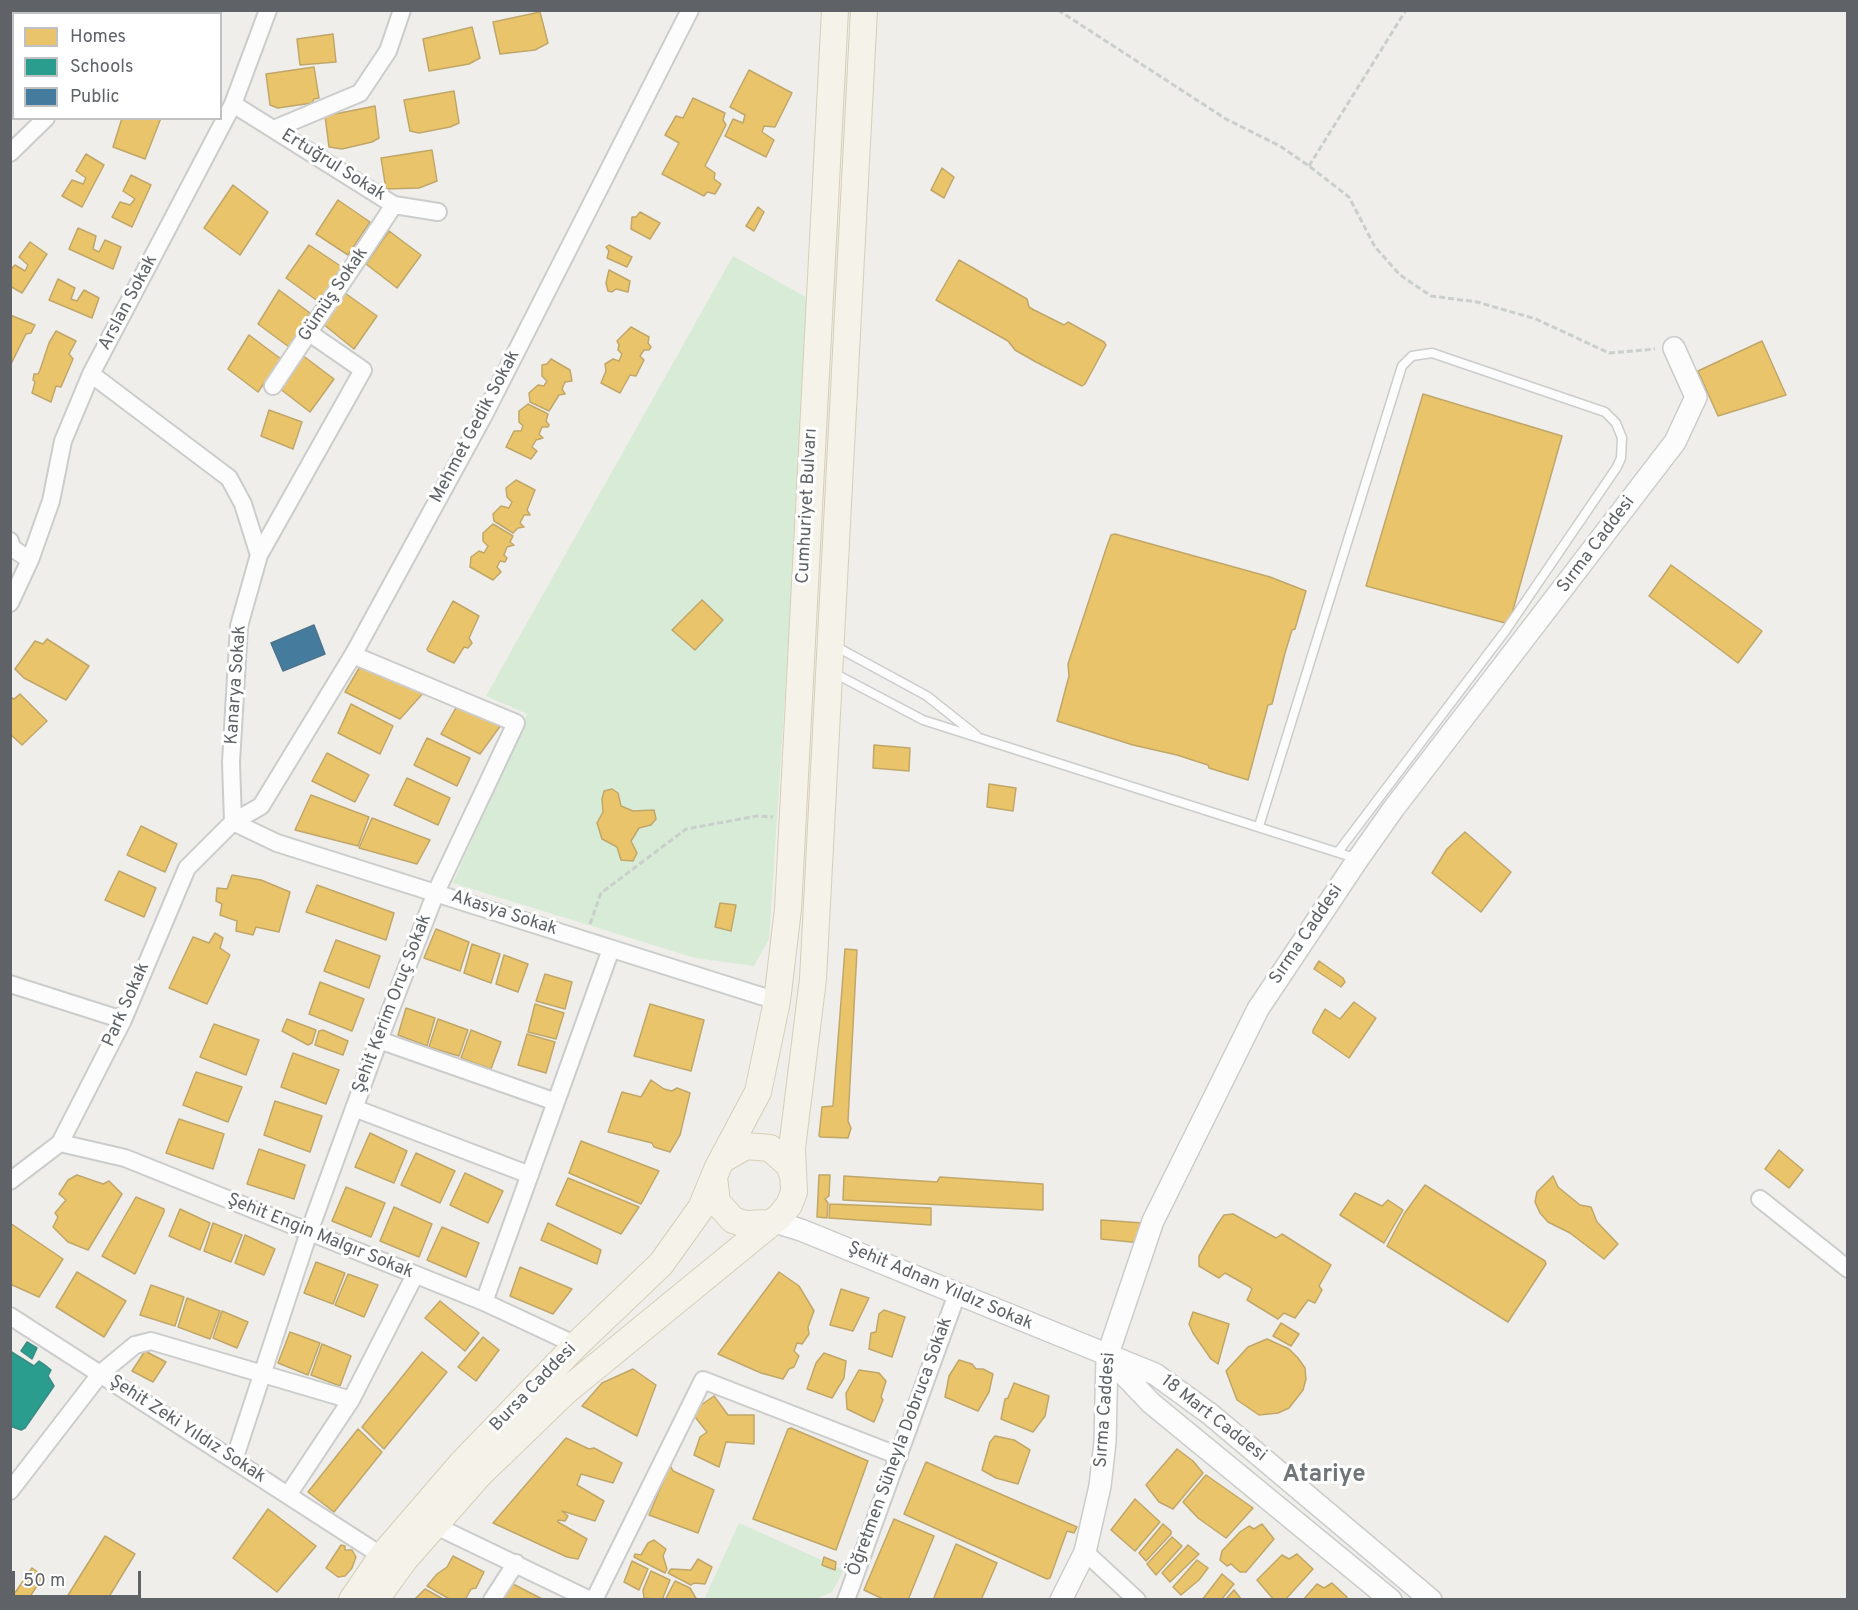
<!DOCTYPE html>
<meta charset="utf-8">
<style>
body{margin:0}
#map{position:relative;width:1858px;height:1610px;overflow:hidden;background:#efeeea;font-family:Overpass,sans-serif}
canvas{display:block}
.frame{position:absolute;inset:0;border:12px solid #5f6368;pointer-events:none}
.legend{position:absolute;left:12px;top:12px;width:210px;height:108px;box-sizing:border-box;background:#fff;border:2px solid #bfc1c3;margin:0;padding:8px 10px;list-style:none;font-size:18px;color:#5f6368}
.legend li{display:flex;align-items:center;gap:12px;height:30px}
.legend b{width:30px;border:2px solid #bfc1c3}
.scale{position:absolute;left:12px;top:1571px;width:129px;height:27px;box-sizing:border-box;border:3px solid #5f6368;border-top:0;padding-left:8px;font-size:18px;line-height:21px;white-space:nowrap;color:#5f6368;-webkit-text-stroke:4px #fff;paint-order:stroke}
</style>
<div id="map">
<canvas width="1858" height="1610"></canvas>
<div class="frame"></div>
<ul class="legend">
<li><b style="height:16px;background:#e9c46a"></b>Homes</li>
<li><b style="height:16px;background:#2a9d8f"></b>Schools</li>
<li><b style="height:16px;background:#457b9d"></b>Public</li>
</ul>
<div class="scale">50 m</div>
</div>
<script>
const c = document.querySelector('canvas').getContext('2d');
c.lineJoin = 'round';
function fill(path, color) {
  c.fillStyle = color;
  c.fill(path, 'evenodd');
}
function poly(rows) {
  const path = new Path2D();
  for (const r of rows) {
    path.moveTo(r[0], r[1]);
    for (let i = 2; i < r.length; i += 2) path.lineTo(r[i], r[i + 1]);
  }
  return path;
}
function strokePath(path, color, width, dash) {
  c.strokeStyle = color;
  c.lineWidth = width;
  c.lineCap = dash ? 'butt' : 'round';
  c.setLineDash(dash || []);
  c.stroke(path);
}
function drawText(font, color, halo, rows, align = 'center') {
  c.font = font + ' Overpass,sans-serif';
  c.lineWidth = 6;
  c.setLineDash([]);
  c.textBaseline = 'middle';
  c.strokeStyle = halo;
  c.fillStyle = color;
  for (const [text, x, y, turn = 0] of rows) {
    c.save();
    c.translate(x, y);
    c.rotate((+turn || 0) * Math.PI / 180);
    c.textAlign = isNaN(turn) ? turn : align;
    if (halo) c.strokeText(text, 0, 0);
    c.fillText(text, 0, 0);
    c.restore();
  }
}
const green = poly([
 [733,256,811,300,769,939,754,966,695,958,453,883,527,714,486,696],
 [739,1523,844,1570,832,1592,816,1599,704,1600]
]);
const homes = poly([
 [540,12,548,43,535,50,500,54,493,22,540,12],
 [472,27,480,58,469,64,429,71,423,39,472,27],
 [333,34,336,62,300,65,297,39,333,34],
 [314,67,319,98,314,99,312,103,278,108,270,105,266,74,314,67],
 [749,70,792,93,775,127,764,126,762,132,774,140,766,157,725,136,733,119,743,123,745,115,730,107,749,70],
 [454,91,459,123,450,127,419,133,410,131,404,100,454,91],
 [693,98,725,113,723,120,726,125,705,166,715,173,714,179,721,184,715,194,707,192,704,196,662,174,679,143,665,135,676,116,683,118,693,98],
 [375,106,379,138,372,142,342,149,329,147,325,116,375,106],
 [122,118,161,118,145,159,113,147,122,118],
 [432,150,437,181,419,188,386,189,381,158,432,150],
 [86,154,104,165,82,207,62,196,72,180,83,184,86,178,76,171,86,154],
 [942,168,954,177,944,198,931,190,942,168],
 [131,175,151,185,132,227,112,217,120,202,130,205,135,199,123,191,131,175],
 [233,185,268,212,240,255,204,228,233,185],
 [338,200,370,222,348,255,316,234,338,200],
 [758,207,764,212,754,231,746,226,758,207],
 [640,212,660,223,650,239,631,229,632,217,636,217,640,212],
 [78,228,96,236,93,249,99,252,105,240,121,247,113,269,69,249,78,228],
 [389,231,421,255,397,288,366,264,389,231],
 [30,242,47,254,22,293,10,286,10,270,15,265,25,271,28,265,19,257,30,242],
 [309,245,342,267,319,302,286,278,309,245],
 [609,245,632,257,627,267,607,258,609,251,606,247,609,245],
 [959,260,1027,299,1029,307,1034,310,1064,325,1068,322,1104,342,1106,345,1085,384,1082,386,1036,362,1015,350,1008,341,936,300,959,260],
 [609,270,630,281,628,292,616,289,612,292,608,291,606,283,609,270],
 [58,279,75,288,71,299,77,301,84,290,99,298,92,318,49,300,58,279],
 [279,290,310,313,289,347,258,324,279,290],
 [345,293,377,316,354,349,323,324,345,293],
 [10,315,35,325,31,333,26,334,10,366,10,315],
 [631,327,649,337,648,343,651,347,649,350,644,350,640,356,644,360,636,376,630,375,620,393,601,383,606,371,605,364,613,359,619,361,622,354,618,350,619,345,617,341,631,327],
 [56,331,76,341,69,354,73,359,61,387,56,386,51,402,32,393,35,382,33,380,34,374,38,374,40,370,49,343,56,331],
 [249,335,281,359,258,392,228,369,249,335],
 [1762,341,1786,395,1718,416,1698,371,1762,341],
 [302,355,334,379,310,412,279,388,302,355],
 [551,359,570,370,572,381,565,382,562,389,565,394,559,395,549,411,530,402,529,393,538,385,544,386,547,381,542,376,542,365,547,364,551,359],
 [1423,394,1562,436,1509,624,1366,586,1423,394],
 [528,404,548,414,546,421,549,425,548,427,542,427,539,434,543,438,536,440,532,447,537,451,531,459,506,447,514,431,521,431,523,426,519,422,519,411,528,404],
 [269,410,302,422,293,449,261,436,269,410],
 [516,480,535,490,527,510,530,515,524,515,520,523,524,527,518,528,513,533,494,521,493,514,501,506,509,508,512,502,507,497,506,488,516,480],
 [493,524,513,536,510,542,514,545,507,547,504,555,507,558,505,562,500,561,497,567,501,572,493,580,470,567,471,557,479,551,484,553,488,546,483,541,483,533,493,524],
 [1115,534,1270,577,1306,591,1295,629,1292,630,1285,653,1272,704,1268,705,1248,780,1209,768,1208,765,1177,755,1133,745,1057,721,1069,676,1068,664,1107,546,1111,535,1115,534],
 [1671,565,1762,631,1738,663,1649,596,1671,565],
 [702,600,723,620,695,650,672,630,702,600],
 [453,601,479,616,469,638,472,643,468,648,464,647,454,663,428,651,427,649,453,601],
 [47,639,89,666,66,700,24,678,15,669,35,641,43,644,47,639],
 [361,665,425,691,400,719,345,692,361,665],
 [20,694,47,721,22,745,10,734,10,697,14,699,20,694],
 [351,704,393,726,380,754,338,733,351,704],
 [457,706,501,725,480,754,441,734,457,706],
 [427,738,470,758,457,786,414,765,427,738],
 [874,745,910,748,909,771,873,768,874,745],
 [327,753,369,775,355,802,312,781,327,753],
 [407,778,450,798,438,825,394,805,407,778],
 [989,784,1016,788,1013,811,987,807,989,784],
 [612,789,618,793,621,806,633,811,654,810,656,819,651,825,639,828,631,841,637,853,633,861,621,860,617,847,602,839,597,823,603,812,602,799,604,791,612,789],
 [311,795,369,817,358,846,295,830,311,795],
 [372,818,430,840,417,864,359,848,372,818],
 [141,826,177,844,165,872,127,855,141,826],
 [1465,832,1511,872,1481,912,1432,873,1447,849,1465,832],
 [119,871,156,888,144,917,105,900,119,871],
 [232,875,261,880,290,892,279,932,256,927,253,935,236,931,237,921,220,915,222,904,216,901,217,888,227,889,232,875],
 [317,885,394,913,386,940,306,912,317,885],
 [720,903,736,905,731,931,715,927,720,903],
 [436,929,469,942,460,971,424,958,436,929],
 [215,933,223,938,220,948,230,955,207,1004,169,988,193,937,209,943,215,933],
 [336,940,380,956,369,988,324,971,336,940],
 [472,944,500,954,491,983,464,973,472,944],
 [845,949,857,950,848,1121,851,1128,848,1138,821,1137,819,1136,822,1107,833,1106,845,949],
 [504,955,528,964,518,992,496,984,504,955],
 [1319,961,1343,978,1345,982,1341,987,1314,969,1319,961],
 [545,974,572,982,565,1009,536,1001,545,974],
 [320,982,364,999,352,1031,309,1014,320,982],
 [1354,1002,1376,1018,1349,1058,1313,1033,1313,1030,1325,1009,1340,1019,1354,1002],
 [535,1004,564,1013,556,1039,528,1032,535,1004],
 [650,1004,704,1020,691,1071,634,1056,650,1004],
 [406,1008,435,1018,427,1046,398,1035,406,1008],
 [287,1019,316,1030,312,1043,308,1045,282,1031,287,1019],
 [438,1019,468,1030,459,1056,429,1047,438,1019],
 [214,1024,259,1040,246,1075,200,1057,214,1024],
 [323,1030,348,1041,343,1055,315,1045,319,1031,323,1030],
 [471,1030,501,1042,491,1069,461,1058,471,1030],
 [527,1034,555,1042,546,1073,518,1065,527,1034],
 [293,1053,339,1070,326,1104,281,1087,293,1053],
 [196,1072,242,1087,228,1122,183,1105,196,1072],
 [651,1080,664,1089,672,1091,677,1088,690,1093,680,1135,670,1152,654,1147,652,1143,608,1132,622,1092,641,1097,651,1080],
 [275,1101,322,1116,310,1152,264,1135,275,1101],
 [179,1119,224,1134,213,1169,166,1153,179,1119],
 [370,1133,407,1151,394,1183,355,1167,370,1133],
 [581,1141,659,1171,641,1204,569,1173,581,1141],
 [259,1149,305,1165,294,1199,247,1184,259,1149],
 [1779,1150,1803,1170,1789,1188,1765,1169,1779,1150],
 [416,1153,455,1171,440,1203,401,1185,416,1153],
 [465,1173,503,1191,488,1223,450,1205,465,1173],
 [77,1175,103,1184,109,1181,122,1194,88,1250,68,1242,53,1227,58,1217,55,1213,66,1200,59,1194,68,1180,77,1175],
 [819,1175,830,1175,829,1196,825,1199,828,1203,827,1218,817,1217,819,1175],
 [844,1176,937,1182,940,1177,1043,1184,1043,1210,843,1200,844,1176],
 [1553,1176,1558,1187,1580,1205,1591,1207,1597,1222,1618,1244,1604,1259,1570,1233,1548,1222,1540,1213,1535,1202,1537,1192,1553,1176],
 [568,1178,639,1207,621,1234,556,1205,568,1178],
 [1425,1185,1545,1261,1546,1264,1508,1322,1387,1246,1404,1214,1425,1185],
 [346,1187,385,1203,371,1237,332,1221,346,1187],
 [1355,1193,1382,1206,1388,1200,1403,1210,1384,1243,1340,1215,1355,1193],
 [136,1197,164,1209,164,1212,135,1274,102,1256,136,1197],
 [830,1204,931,1208,931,1225,829,1218,830,1204],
 [394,1207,432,1224,419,1257,380,1241,394,1207],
 [180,1209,210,1223,200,1250,169,1236,180,1209],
 [1233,1214,1276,1238,1282,1234,1331,1265,1319,1286,1322,1290,1315,1303,1308,1300,1295,1318,1284,1313,1278,1319,1247,1300,1252,1289,1250,1287,1225,1273,1219,1278,1199,1266,1199,1256,1217,1225,1224,1215,1233,1214],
 [1101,1220,1143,1223,1141,1243,1101,1239,1101,1220],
 [10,1223,63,1259,39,1297,10,1284,10,1223],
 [213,1223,242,1235,231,1262,204,1251,213,1223],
 [548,1223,601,1250,597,1264,541,1240,548,1223],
 [442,1227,479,1243,466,1277,427,1260,442,1227],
 [245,1235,275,1249,264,1275,235,1263,245,1235],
 [316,1262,345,1273,333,1304,304,1293,316,1262],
 [520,1267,572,1289,553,1314,510,1296,520,1267],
 [77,1272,126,1301,104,1337,56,1307,77,1272],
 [779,1272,799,1286,814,1311,808,1327,809,1334,802,1344,797,1343,794,1351,799,1356,794,1367,789,1369,783,1379,761,1373,718,1354,779,1272],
 [348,1274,378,1285,364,1317,335,1305,348,1274],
 [151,1285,184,1297,175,1326,140,1315,151,1285],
 [841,1289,869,1298,853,1331,830,1325,841,1289],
 [187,1298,220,1311,210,1339,178,1327,187,1298],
 [440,1301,479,1333,465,1351,425,1318,440,1301],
 [884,1310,905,1317,892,1357,869,1349,871,1333,876,1332,879,1314,884,1310],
 [222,1311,248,1322,237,1348,213,1338,222,1311],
 [1193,1312,1229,1324,1218,1364,1211,1359,1193,1333,1189,1324,1193,1312],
 [1281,1323,1299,1334,1291,1346,1273,1336,1281,1323],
 [290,1332,320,1343,308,1375,278,1363,290,1332],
 [483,1337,499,1350,476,1381,458,1367,483,1337],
 [1267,1339,1289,1349,1298,1358,1305,1368,1306,1379,1303,1390,1289,1408,1278,1413,1259,1415,1237,1400,1226,1371,1248,1347,1267,1339],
 [322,1344,351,1356,340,1386,311,1375,322,1344],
 [145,1351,166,1362,153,1382,132,1371,145,1351],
 [422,1352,447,1372,384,1449,362,1427,422,1352],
 [824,1353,846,1361,844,1378,832,1398,807,1389,816,1363,824,1353],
 [959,1360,972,1364,976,1369,983,1369,993,1374,989,1392,978,1411,945,1397,949,1376,959,1360],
 [633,1369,656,1385,637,1436,582,1406,602,1383,633,1369],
 [859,1370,879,1373,886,1381,881,1397,883,1400,874,1422,847,1409,846,1393,859,1370],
 [1014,1383,1049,1396,1045,1416,1033,1432,1001,1419,1005,1399,1008,1398,1014,1383],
 [714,1396,728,1415,754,1415,754,1444,726,1442,719,1467,694,1455,700,1437,707,1432,691,1412,714,1396],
 [791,1428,868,1461,836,1550,753,1519,788,1429,791,1428],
 [358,1429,382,1452,334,1512,308,1492,358,1429],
 [995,1436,1014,1440,1030,1450,1018,1484,996,1478,982,1470,990,1442,995,1436],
 [566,1438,589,1449,594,1448,622,1463,613,1483,581,1474,577,1485,604,1501,595,1521,562,1511,568,1516,565,1521,558,1520,558,1522,587,1539,578,1559,567,1557,493,1523,566,1438],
 [1177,1449,1193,1461,1203,1473,1173,1509,1159,1502,1146,1485,1177,1449],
 [926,1462,1077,1527,1074,1533,1067,1531,1050,1578,1047,1579,904,1514,926,1462],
 [670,1465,673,1471,714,1490,698,1533,649,1515,670,1465],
 [1206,1475,1253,1508,1226,1538,1198,1518,1183,1502,1206,1475],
 [1135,1499,1160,1522,1135,1551,1111,1530,1135,1499],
 [268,1509,316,1546,277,1592,233,1558,268,1509],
 [894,1519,934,1536,908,1600,885,1600,864,1590,894,1519],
 [1163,1524,1171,1531,1171,1534,1146,1561,1139,1553,1163,1524],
 [1262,1524,1274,1539,1246,1572,1240,1572,1231,1564,1227,1566,1220,1560,1222,1551,1240,1532,1249,1526,1254,1529,1262,1524],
 [105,1536,135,1554,107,1600,65,1600,105,1536],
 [1172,1537,1182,1546,1156,1575,1147,1564,1172,1537],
 [654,1540,666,1549,663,1556,667,1569,665,1573,634,1557,635,1554,641,1555,648,1543,654,1540],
 [956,1544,997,1563,981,1600,933,1600,956,1544],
 [341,1545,345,1546,345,1550,352,1550,356,1557,352,1568,345,1576,338,1577,326,1568,341,1545],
 [1188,1545,1199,1554,1170,1582,1162,1573,1188,1545],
 [1297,1554,1313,1569,1285,1600,1274,1600,1257,1580,1282,1555,1289,1559,1297,1554],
 [453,1556,484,1572,476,1588,471,1589,465,1600,451,1600,427,1586,437,1574,447,1567,453,1556],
 [824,1557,836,1562,835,1570,822,1565,824,1557],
 [698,1559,712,1567,705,1584,694,1583,691,1585,668,1573,671,1569,691,1570,698,1559],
 [1197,1560,1208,1568,1199,1580,1181,1595,1173,1587,1197,1560],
 [632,1561,648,1569,639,1590,624,1582,632,1561],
 [32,1568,43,1576,28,1600,10,1600,32,1568],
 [651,1571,670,1580,662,1600,644,1598,643,1590,651,1571],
 [1222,1574,1234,1584,1221,1600,1202,1600,1222,1574],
 [675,1581,690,1588,697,1600,665,1600,675,1581],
 [508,1583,515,1585,544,1600,498,1600,508,1583],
 [1332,1583,1347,1597,1344,1600,1303,1600,1317,1584,1324,1588,1332,1583],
 [425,1589,445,1600,414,1600,425,1589],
 [1234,1590,1242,1600,1225,1600,1234,1590]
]);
const schools = poly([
 [27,1342,37,1348,32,1359,21,1351,27,1342],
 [10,1351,34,1366,39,1361,45,1365,51,1370,48,1376,54,1386,25,1428,21,1430,10,1426,10,1351]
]);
const public = poly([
 [314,625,325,654,283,671,271,643,314,625]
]);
const path = poly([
 [1058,10,1226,119,1280,146,1309,166,1349,197,1375,247,1400,275,1431,296,1477,302,1536,319,1609,353,1655,349],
 [1309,166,1406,10],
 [590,924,601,893,686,829,757,816,773,817]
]);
const service = poly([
 [835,646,927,696,976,735],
 [834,673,923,720,1358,859],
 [1259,826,1402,366,1412,356,1432,353,1605,412,1616,423,1622,438,1621,458,1617,467,1506,630,1338,852]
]);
const minor = poly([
 [95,14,95,10],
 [233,104,394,205,438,212],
 [274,129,360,93,388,51,402,10],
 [10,153,46,118],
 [91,374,229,478,243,504,259,555,239,626,231,762,233,822],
 [273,386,394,205],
 [10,541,12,548,30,560],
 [259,555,363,370,308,332],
 [10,603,30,560,51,501,63,441,91,374,233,104,268,10],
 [233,822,277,843,777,1001],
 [10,984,123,1020],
 [379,1040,556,1102],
 [354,1108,530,1175],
 [60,1143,125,1158,484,1302,576,1345],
 [10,1181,60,1143,123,1020,187,868,233,822,261,806,353,655,483,417,690,10],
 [1760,1199,1848,1269],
 [484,1302,611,949],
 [10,1316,382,1556],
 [234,1460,309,1232,379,1040,436,892,516,723,353,655],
 [10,1491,101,1373,135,1345,151,1341,351,1400],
 [288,1495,351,1400,415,1275],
 [436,1526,590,1600],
 [1085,1552,1137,1600],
 [492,1600,516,1563],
 [594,1600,703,1380,899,1456],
 [846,1600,957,1294]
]);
const tertiary = poly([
 [772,1221,801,1230,1155,1374,1210,1414,1431,1600],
 [1111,1361,1151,1403,1391,1600],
 [1061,1600,1085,1552,1100,1486,1105,1442,1107,1357,1153,1221,1206,1114,1258,1009,1358,859,1394,808,1675,442,1696,397,1674,348]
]);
const primary = poly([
 [725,1158,746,1146,770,1148,789,1165,793,1176],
 [714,1178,717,1202,733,1220,745,1224,768,1223],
 [352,1600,382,1556,463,1462,576,1345,661,1264,701,1208,718,1167,758,1092,777,1001,788,909,835,10],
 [375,1600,405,1559,479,1475,566,1391,780,1216,789,1205,794,1192,792,1148,813,979,864,10]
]);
const streetNames = [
 ["Ertuğrul Sokak",333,166,32],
 ["Gümüş Sokak",334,295,-56],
 ["Arslan Sokak",129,303,-62],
 ["Mehmet Gedik Sokak",476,427,-62],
 ["Cumhuriyet Bulvarı",808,506,-87],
 ["Sırma Caddesi",1597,545,-53],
 ["Kanarya Sokak",237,685,-86],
 ["Akasya Sokak",504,914,18],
 ["Sırma Caddesi",1307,935,-56],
 ["Şehit Kerim Oruç Sokak",393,1004,-69],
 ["Park Sokak",127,1005,-66],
 ["Şehit Engin Malgır Sokak",320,1237,22],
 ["Şehit Adnan Yıldız Sokak",940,1287,23],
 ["Bursa Caddesi",534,1388,-46],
 ["Sırma Caddesi",1106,1410,-86],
 ["18 Mart Caddesi",1213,1419,38],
 ["Şehit Zeki Yıldız Sokak",187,1430,33],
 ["Öğretmen Süheyla Dobruca Sokak",901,1447,-70]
];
const districtNames = [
 ["Atariye",1324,1476]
];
fill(green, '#d8ebd6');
fill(homes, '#e9c46a');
strokePath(homes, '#c0a769', 1.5);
fill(schools, '#2a9d8f');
strokePath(schools, '#3a8c83', 1.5);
fill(public, '#457b9d');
strokePath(public, '#4d748d', 1.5);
strokePath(service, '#cbcccc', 11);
strokePath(minor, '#cbcccc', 20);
strokePath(tertiary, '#cbcccc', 24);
strokePath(primary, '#d7ceb8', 28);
strokePath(path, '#cacfcc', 3, [6, 3]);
strokePath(service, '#fdfcfc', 8);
strokePath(minor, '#fdfcfc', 16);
strokePath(tertiary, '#fdfcfc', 21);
strokePath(primary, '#f4f2e9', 26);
drawText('18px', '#5f6368', '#fff', streetNames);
drawText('bold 24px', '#70757a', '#fff', districtNames);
</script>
